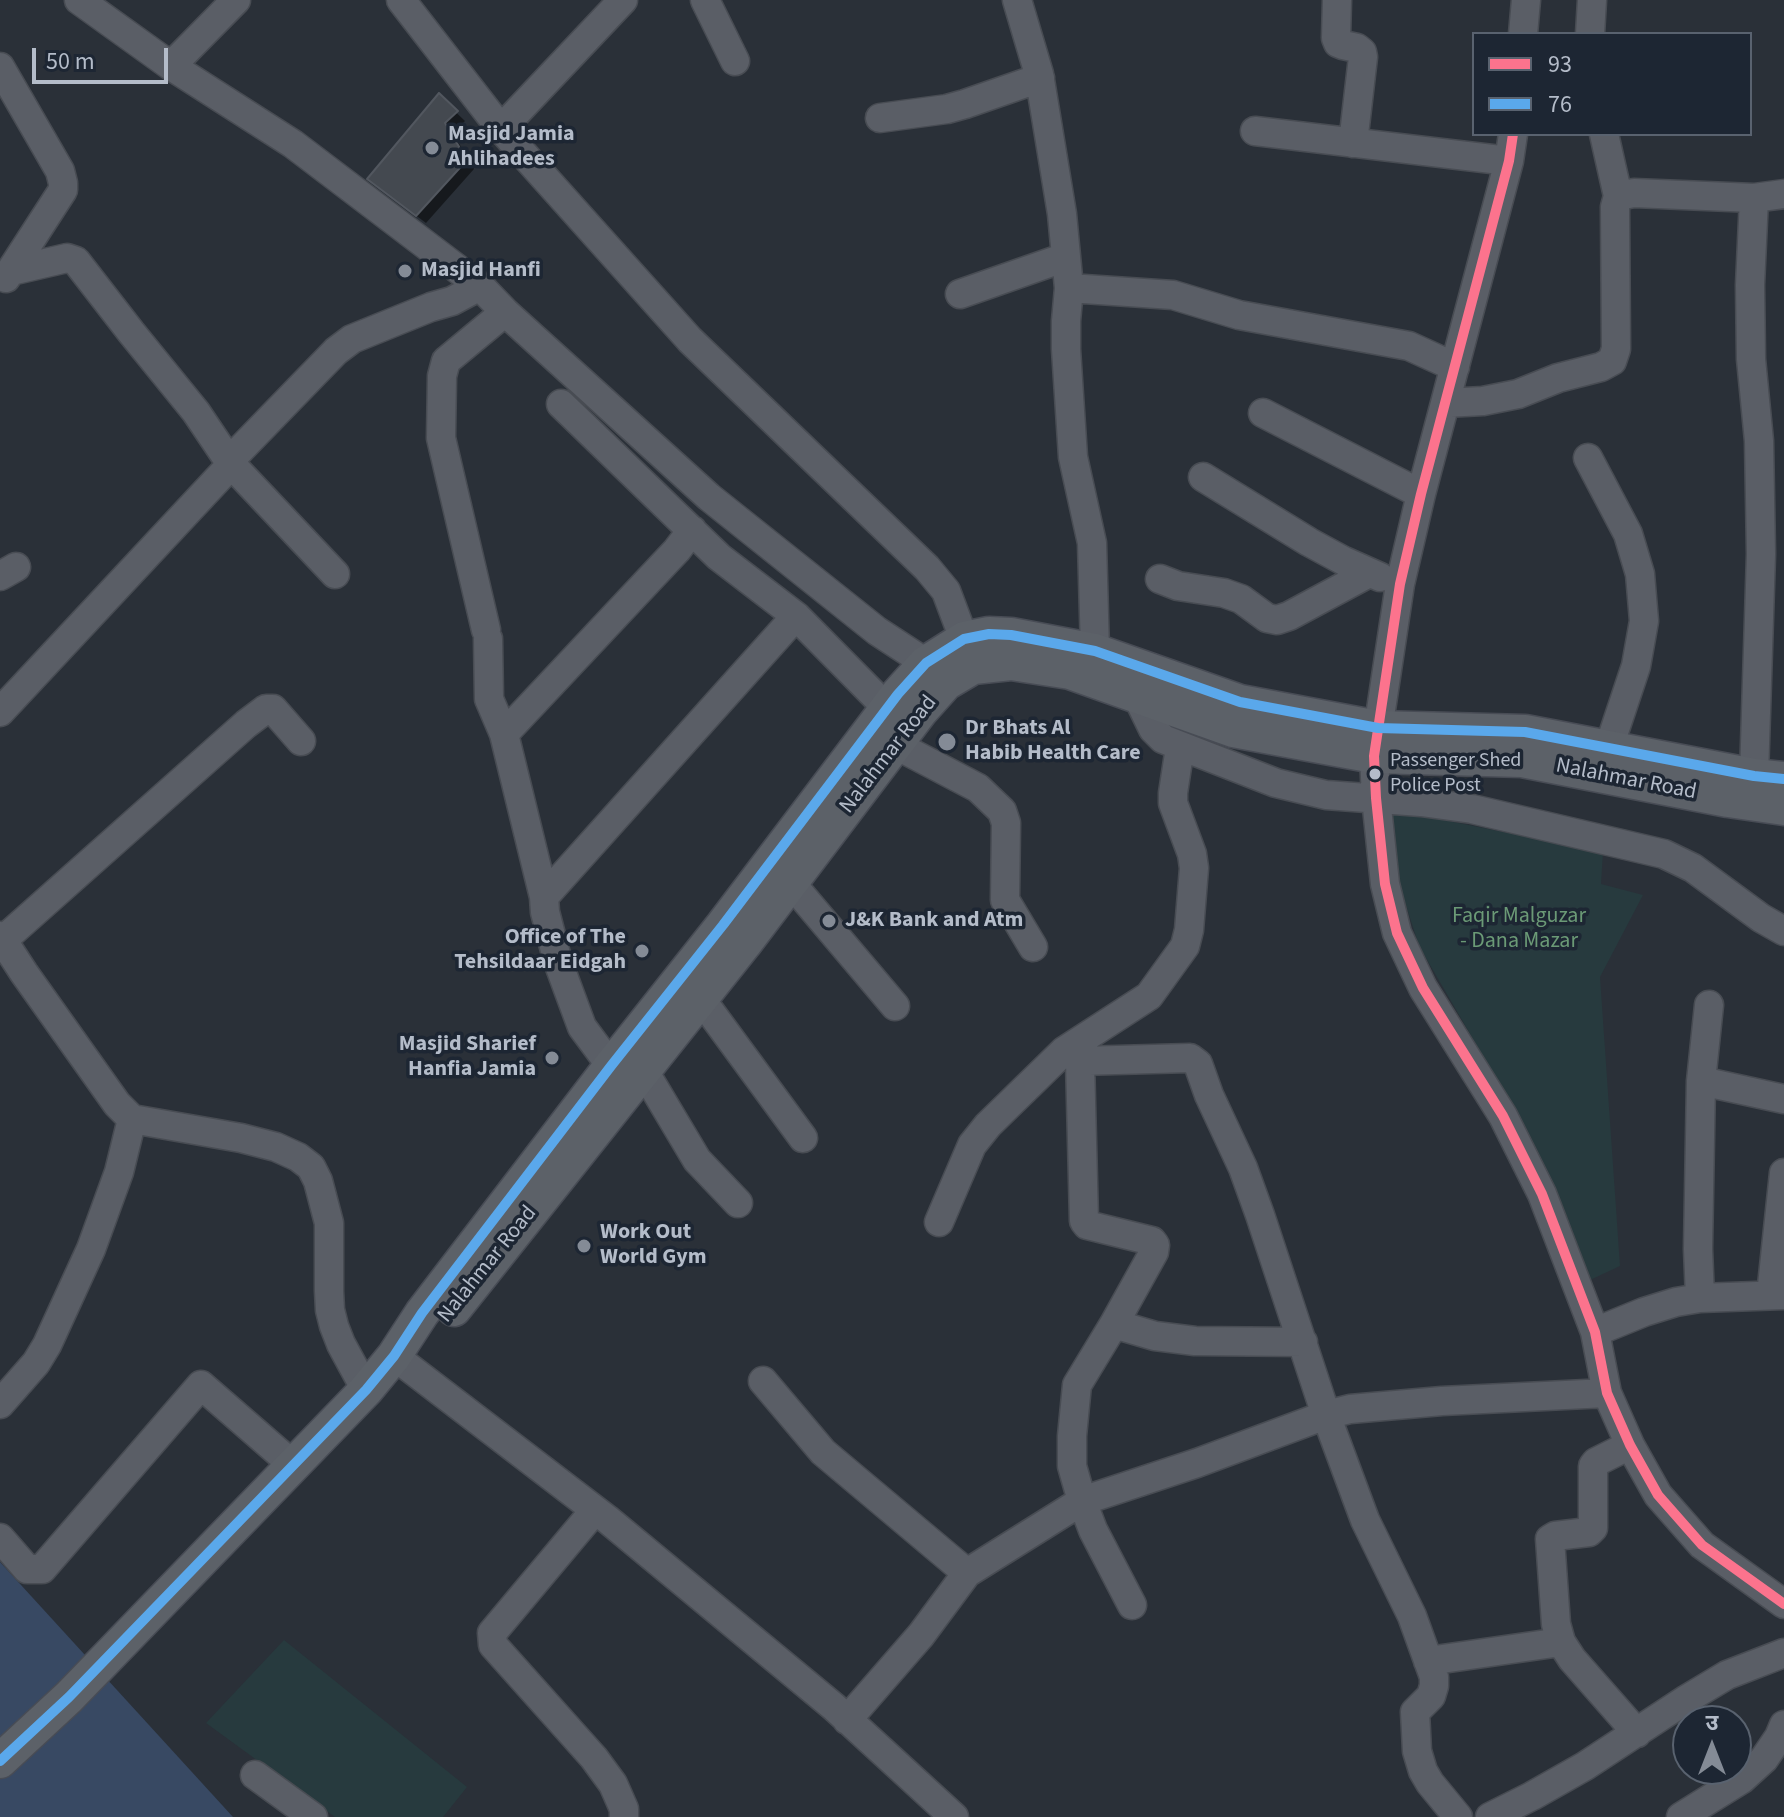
<!DOCTYPE html>
<meta charset="utf-8">
<style>
body{margin:0}
#map{position:relative;width:1784px;height:1817px;overflow:hidden;background:#2a3038;font-family:"Source Sans 3","Noto Sans Devanagari",sans-serif}
canvas{display:block}
.legend{position:absolute;left:1472px;top:32px;width:280px;height:104px;box-sizing:border-box;background:#1d2633;border:2px solid #59626f;margin:0;padding:10px 14px;list-style:none;font-size:24px;color:#b4bcc9}
.legend li{display:flex;align-items:center;gap:16px;height:40px}
.legend b{width:40px;border:2px solid #59626f}
.north{position:absolute;left:1672px;top:1705px;width:80px;height:80px;box-sizing:border-box;background:#1d2633;border:2px solid #59626f;border-radius:50%;rotate:0deg;font-size:22px;font-weight:700;line-height:32px;text-align:center;color:#b4bcc9}
.north::after{content:'';display:block;margin:auto;width:28px;height:36px;background:#848b96;clip-path:polygon(50% 0,100% 100%,50% 72%,0 100%)}
.scale{position:absolute;left:32px;top:48px;width:136px;height:36px;box-sizing:border-box;border:4px solid #b4bcc9;border-top:0;padding-left:10px;font-size:24px;line-height:28px;white-space:nowrap;color:#b4bcc9;-webkit-text-stroke:6px #1d2633;paint-order:stroke}
</style>
<div id="map">
<canvas width="1784" height="1817"></canvas>
<ul class="legend">
<li><b style="height:10px;background:#fc738d"></b>93</li>
<li><b style="height:10px;background:#5aa8eb"></b>76</li>
</ul>
<div class="north">उ</div>
<div class="scale">50 m</div>
</div>
<script>
const c = document.querySelector('canvas').getContext('2d');
c.lineJoin = 'round';
function fill(path, color) {
  c.fillStyle = color;
  c.fill(path, 'evenodd');
}
function poly(rows) {
  const path = new Path2D();
  for (const r of rows) {
    path.moveTo(r[0], r[1]);
    for (let i = 2; i < r.length; i += 2) path.lineTo(r[i], r[i + 1]);
  }
  return path;
}
function strokePath(path, color, width, dash) {
  c.strokeStyle = color;
  c.lineWidth = width;
  c.lineCap = dash ? 'butt' : 'round';
  c.setLineDash(dash || []);
  c.stroke(path);
}
function drawText(font, color, halo, rows, align = 'center') {
  c.font = font + ' "Source Sans 3",sans-serif';
  c.lineWidth = 7;
  c.setLineDash([]);
  c.textBaseline = 'middle';
  c.strokeStyle = halo;
  c.fillStyle = color;
  for (const [text, x, y, turn = 0] of rows) {
    c.save();
    c.translate(x, y);
    c.rotate((+turn || 0) * Math.PI / 180);
    c.textAlign = isNaN(turn) ? turn : align;
    if (halo) c.strokeText(text, 0, 0);
    c.fillText(text, 0, 0);
    c.restore();
  }
}
const green = poly([
 [1389,809,1603,852,1601,884,1643,895,1600,977,1620,1266,1590,1280,1527,1132,1419,946,1395,871],
 [284,1640,467,1787,443,1817,335,1817,206,1723]
]);
const water = poly([
 [0,1562,233,1817,0,1817]
]);
const shadow = poly([
 [439,96,465,121,453,133,474,169,426,223,378,187]
]);
const building = poly([
 [439,93,458,111,445,123,467,160,416,216,367,179,439,93]
]);
const minor = poly([
 [79,0,171,66,293,144,480,286,505,312,709,497,877,631,926,663,941,678],
 [401,0,501,129,690,340,927,568,946,591,964,639],
 [705,0,735,61],
 [1017,0,1039,74,1062,214,1069,288,1066,321,1066,349,1073,457,1092,543,1095,651],
 [1337,0,1336,38,1338,43,1343,45,1357,48,1362,52,1363,57,1353,143],
 [1523,34,1526,0],
 [1590,34,1592,0],
 [171,66,236,0],
 [0,67,60,171,63,183,63,190,6,278],
 [880,118,947,109,965,104,1040,78],
 [501,129,623,0],
 [1255,131,1509,161],
 [1513,134,1509,161,1421,494,1400,584,1374,756,1376,798,1385,884,1397,933,1423,988,1503,1116,1542,1194,1595,1332,1607,1393,1630,1445,1658,1495,1702,1545,1784,1604],
 [1618,196,1634,193,1754,198,1784,194],
 [11,271,67,258,76,261,131,332,196,412,231,464,335,574],
 [1069,288,1173,295,1239,315,1409,346,1455,367],
 [960,294,1066,257],
 [1446,403,1483,401,1518,394,1558,378,1601,367,1612,361,1616,349,1615,207,1618,196,1604,134],
 [561,404,719,557,796,616,887,708],
 [1263,413,1421,494],
 [1588,458,1628,534,1640,574,1644,621,1636,666,1609,747],
 [1203,477,1309,542,1344,561,1380,577],
 [0,576,16,567],
 [1160,579,1178,586,1224,593,1241,599,1267,618,1277,620,1289,616,1369,573],
 [486,630,441,438,442,376,446,361,505,312],
 [488,639,489,699,504,734,677,550,692,530],
 [1137,696,1153,729,1163,739,1276,783,1326,795,1421,802,1472,809,1664,854,1693,868,1761,918,1784,931],
 [0,712,228,468,237,453,336,351,352,339,431,307,452,301,480,286],
 [504,734,544,897,545,912,558,962,582,1027,611,1066],
 [896,745,978,788,1002,811,1006,823,1005,900,1033,947],
 [1754,776,1761,554,1759,441,1751,359,1750,285,1754,198],
 [791,883,895,1006],
 [544,897,796,616],
 [0,936,24,973,117,1104,132,1119,119,1172,91,1249,47,1345,36,1363,0,1404],
 [3,940,246,724,266,709,273,709,301,741],
 [701,999,803,1138],
 [1064,1051,1080,1061,1190,1058,1198,1064,1209,1095,1243,1168,1260,1215,1326,1415,1365,1520,1412,1616,1434,1677,1434,1686,1431,1696,1415,1712,1417,1751,1423,1771,1430,1783,1458,1817],
 [1080,1061,1084,1221,1087,1225,1152,1241,1155,1245,1154,1252,1114,1324,1077,1385,1072,1436,1072,1466,1082,1501,1093,1530,1132,1605],
 [644,1071,697,1160,738,1203],
 [1701,1081,1784,1099],
 [132,1119,241,1138,276,1147,298,1157,311,1167,318,1181,329,1223,329,1291,330,1310,334,1326,341,1344,366,1390],
 [939,1222,972,1145,988,1125,1064,1051,1149,996,1185,946,1189,930,1194,868,1192,854,1173,803,1173,793,1180,747],
 [1771,1295,1784,1173],
 [1700,1298,1698,1249,1701,1081,1709,1005],
 [1114,1324,1155,1336,1195,1341,1303,1342],
 [1595,1332,1644,1312,1676,1302,1700,1298,1784,1295],
 [394,1356,607,1519,834,1707,954,1817],
 [763,1381,823,1452,967,1573],
 [595,1510,492,1633,493,1645,594,1758,613,1784,624,1809,624,1817],
 [0,1538,27,1569,42,1569,201,1385,293,1465],
 [1561,1642,1572,1659,1637,1733],
 [1428,1661,1561,1642,1556,1624,1550,1539,1555,1536,1589,1532,1593,1528,1593,1466,1596,1462,1630,1445],
 [847,1720,921,1635,967,1573,1082,1501,1197,1463,1326,1415,1350,1409,1442,1401,1607,1393],
 [255,1775,313,1817],
 [1490,1817,1532,1796,1585,1766,1687,1699,1727,1675,1784,1653],
 [1681,1817,1742,1779,1764,1759,1779,1737,1784,1725]
]);
const major = poly([
 [454,1309,745,943,920,712,946,683,973,667,1011,663,1070,672,1233,730,1374,756,1522,760,1728,800,1784,808],
 [0,1761,69,1697,366,1390,394,1356,422,1313,611,1066,723,925,898,694,926,663,964,639,989,634,1011,635,1095,651,1240,702,1378,728,1525,732,1754,776,1784,779]
]);
const bus1 = poly([
 [1513,134,1509,161,1421,494,1400,584,1374,756,1376,798,1385,884,1397,933,1423,988,1503,1116,1542,1194,1595,1332,1607,1393,1630,1445,1658,1495,1702,1545,1784,1604]
]);
const bus2 = poly([
 [0,1761,69,1697,366,1390,394,1356,422,1313,611,1066,723,925,898,694,926,663,964,639,989,634,1011,635,1095,651,1240,702,1378,728,1525,732,1754,776,1784,779]
]);
const markers = [
 [432,148,8,"#848b96"],
 [405,271,8,"#848b96"],
 [947,742,10,"#848b96"],
 [1375,774,7,"#b4bcc9"],
 [829,921,8,"#848b96"],
 [642,951,8,"#848b96"],
 [552,1058,8,"#848b96"],
 [584,1246,8,"#848b96"]
];
const busNames = [
 ["Passenger Shed",1390,762],
 ["Police Post",1390,787]
];
const poiNames = [
 ["Masjid Jamia",448,135],
 ["Ahlihadees",448,160],
 ["Masjid Hanfi",421,271],
 ["Dr Bhats Al",965,729],
 ["Habib Health Care",965,754],
 ["J&K Bank and Atm",845,921],
 ["Office of The",626,938,"right"],
 ["Tehsildaar Eidgah",626,963,"right"],
 ["Masjid Sharief",536,1045,"right"],
 ["Hanfia Jamia",536,1070,"right"],
 ["Work Out",600,1233],
 ["World Gym",600,1258]
];
const streetNames = [
 ["Nalahmar Road",889,755,-52],
 ["Nalahmar Road",1626,780,11],
 ["Nalahmar Road",488,1265,-51]
];
const parkNames = [
 ["Faqir Malguzar",1519,917],
 ["- Dana Mazar",1519,942]
];
fill(green, '#273a3e');
fill(water, '#384963');
fill(shadow, '#0007');
fill(building, '#444950');
strokePath(building, '#52575f', 2);
strokePath(minor, '#484c53', 31);
strokePath(major, '#484c55', 37);
strokePath(minor, '#5a5e66', 28);
strokePath(major, '#5c6168', 34);
strokePath(bus1, '#fc738d', 10);
strokePath(bus2, '#5aa8eb', 10);
for (const [x, y, r, color] of markers) {
  const dot = new Path2D();
  dot.arc(x, y, r, 0, 2 * Math.PI);
  c.fillStyle = color;
  c.fill(dot);
  strokePath(dot, '#1d2633', 3);
}
drawText('20px', '#b4bcc9', '#1d2633', busNames, 'left');
drawText('bold 22px', '#b4bcc9', '#1d2633', poiNames, 'left');
drawText('22px', '#b4bcc9', '#1d2633', streetNames);
drawText('22px', '#6b9a76', '#1d2633', parkNames);
</script>
